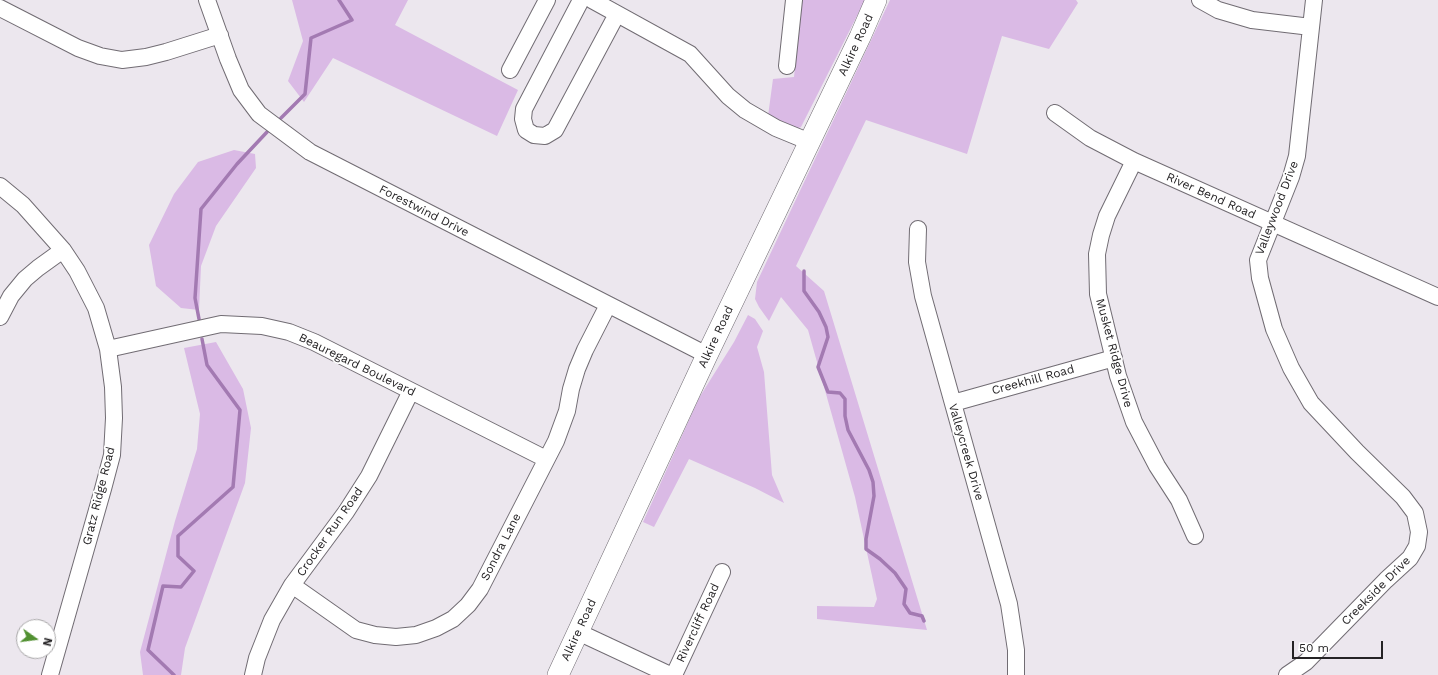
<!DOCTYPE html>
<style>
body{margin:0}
#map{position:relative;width:1438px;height:675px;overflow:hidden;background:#ece7ee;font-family:"Work Sans",sans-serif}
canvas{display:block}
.north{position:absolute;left:16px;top:619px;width:40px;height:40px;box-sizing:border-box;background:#fff;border:1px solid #a8a7a8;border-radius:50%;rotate:104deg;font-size:11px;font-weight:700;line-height:16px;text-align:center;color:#252325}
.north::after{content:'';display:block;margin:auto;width:14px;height:18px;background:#519031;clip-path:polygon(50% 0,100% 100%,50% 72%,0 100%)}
.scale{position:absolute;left:1292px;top:641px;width:91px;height:18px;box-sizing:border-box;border:2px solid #252325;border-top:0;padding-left:5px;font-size:12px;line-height:14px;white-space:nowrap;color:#252325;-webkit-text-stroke:3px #fff;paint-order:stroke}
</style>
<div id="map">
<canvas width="1438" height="675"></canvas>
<div class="north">N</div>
<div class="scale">50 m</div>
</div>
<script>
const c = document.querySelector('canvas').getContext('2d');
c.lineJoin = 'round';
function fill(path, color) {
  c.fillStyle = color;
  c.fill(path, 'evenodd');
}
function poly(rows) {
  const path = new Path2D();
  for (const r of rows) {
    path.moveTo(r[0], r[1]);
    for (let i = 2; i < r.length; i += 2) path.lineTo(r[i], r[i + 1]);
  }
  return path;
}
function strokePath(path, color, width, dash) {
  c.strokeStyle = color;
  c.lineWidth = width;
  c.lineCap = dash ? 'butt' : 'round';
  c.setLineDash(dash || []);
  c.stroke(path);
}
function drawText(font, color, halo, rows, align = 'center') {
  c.font = font + ' "Work Sans",sans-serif';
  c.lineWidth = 3.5;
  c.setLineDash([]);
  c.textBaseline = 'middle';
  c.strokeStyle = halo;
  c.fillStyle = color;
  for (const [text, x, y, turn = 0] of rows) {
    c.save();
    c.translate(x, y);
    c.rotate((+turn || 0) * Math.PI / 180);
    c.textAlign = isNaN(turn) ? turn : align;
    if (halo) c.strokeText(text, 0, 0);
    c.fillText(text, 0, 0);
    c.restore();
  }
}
const green = poly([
 [292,0,408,0,395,25,518,90,497,136,333,58,304,102,288,81,303,41],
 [802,0,865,0,801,127,794,130,768,116,773,79,794,77],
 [890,0,1076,0,1078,3,1049,49,1002,36,967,154,866,120,796,266,824,291,927,630,817,619,817,606,874,607,877,599,855,497,808,330,781,297,769,321,759,307,755,299,757,282],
 [234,150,255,154,256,168,216,226,201,266,199,310,181,308,156,286,149,245,174,194,198,162],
 [748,315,755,319,763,331,757,347,764,372,772,475,784,503,755,488,689,459,654,527,643,522,699,398,734,342],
 [216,342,243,389,251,428,245,483,185,648,181,675,143,675,140,652,175,521,197,449,200,414,184,348]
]);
const stream = poly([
 [281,118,305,94,311,38,352,20,339,0],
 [804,271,804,291,819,312,826,327,828,337,818,367,828,392,840,393,845,399,845,416,848,430,869,470,873,482,874,496,866,539,866,549,880,559,895,573,906,589,904,604,910,613,922,616,924,621],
 [199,319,195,298,201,209,237,164,267,132],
 [174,675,148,650,163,586,181,587,194,571,178,556,178,536,233,487,240,410,207,365,202,339]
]);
const minor = poly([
 [207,0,228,59,241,90,259,114,310,152,707,355],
 [581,0,524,109,523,119,526,130,534,135,545,136,555,130,617,14],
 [592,0,690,54,728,96,745,110,776,128,810,142],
 [1200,0,1218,10,1252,20,1311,27],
 [0,8,78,48,100,56,122,60,146,57,166,52,220,35],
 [787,66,794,0],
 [510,70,547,0],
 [1055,113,1090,138,1134,161,1438,297],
 [1134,161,1107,216,1101,235,1097,254,1098,294,1118,376,1134,422,1157,466,1179,500,1195,536],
 [0,186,23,205,63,250,77,271,96,308,108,349,113,387,114,418,112,455,103,489,50,675],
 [918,229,917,262,923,296,1009,604,1016,650,1016,675],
 [0,317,11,296,25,279,38,268,63,250],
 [108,349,221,324,262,326,289,332,314,342,546,459],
 [953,403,1114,358],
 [292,585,356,630,375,635,396,637,416,635,436,628,453,619,468,605,480,589,556,441,567,411,571,389,577,369,585,350,608,305],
 [578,632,670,675],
 [253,675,257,658,272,620,292,585,346,512,369,476,411,391],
 [674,675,722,572],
 [1287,675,1306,662,1386,580,1410,558,1417,546,1419,532,1415,513,1403,497,1357,452,1311,403,1291,368,1274,329,1260,278,1258,260,1291,177,1297,156,1314,0]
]);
const major = poly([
 [558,675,707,355,860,37,876,0]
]);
const streetNames = [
 ["Alkire Road",856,45,-65],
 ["River Bend Road",1211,196,24],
 ["Valleywood Drive",1277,208,-69],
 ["Forestwind Drive",424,211,27],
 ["Alkire Road",716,337,-65],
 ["Musket Ridge Drive",1114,353,75],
 ["Beauregard Boulevard",357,365,26],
 ["Creekhill Road",1033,380,-15],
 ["Valleycreek Drive",966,452,74],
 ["Gratz Ridge Road",99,496,-76],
 ["Crocker Run Road",330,532,-55],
 ["Sondra Lane",501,547,-63],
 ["Creekside Drive",1376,591,-45],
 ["Rivercliff Road",698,623,-65],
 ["Alkire Road",579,630,-65]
];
fill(green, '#dabae5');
strokePath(stream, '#a37ab2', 3.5);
strokePath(minor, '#716c73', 18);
strokePath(major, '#716c73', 22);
strokePath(minor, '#fff', 16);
strokePath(major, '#fff', 21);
drawText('12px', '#252325', '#fff', streetNames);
</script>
